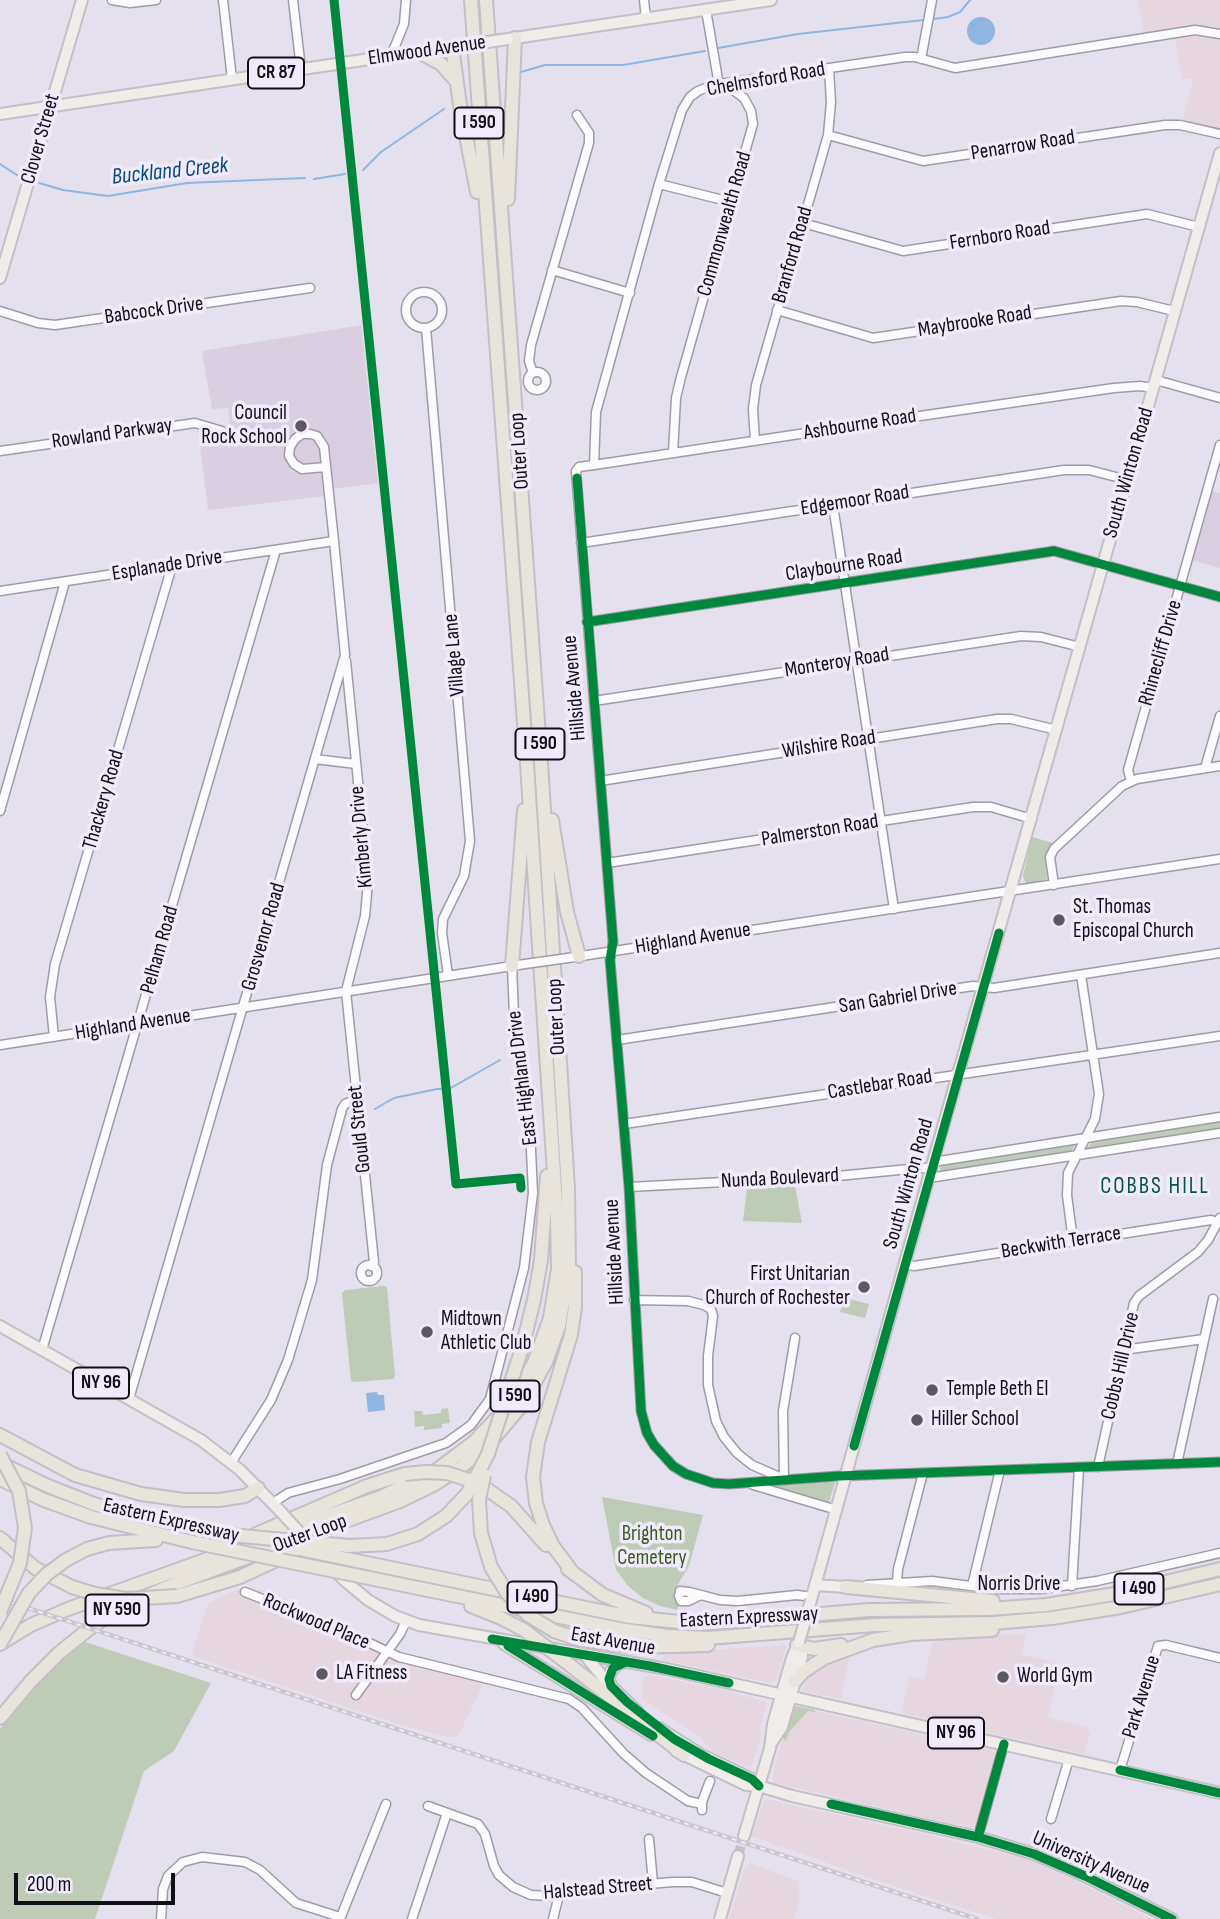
<!DOCTYPE html>
<style>
body{margin:0}
#map{position:relative;width:1220px;height:1919px;overflow:hidden;background:#e5e0ed;font-family:"Sofia Sans Condensed",sans-serif}
canvas{display:block}
.scale{position:absolute;left:14px;top:1873px;width:161px;height:32px;box-sizing:border-box;border:4px solid #120f17;border-top:0;padding-left:9px;font-size:21px;line-height:24px;white-space:nowrap;color:#120f17;-webkit-text-stroke:5px #f1e9fc;paint-order:stroke}
</style>
<div id="map">
<canvas width="1220" height="1919"></canvas>
<div class="scale">200 m</div>
</div>
<script>
const c = document.querySelector('canvas').getContext('2d');
c.lineJoin = 'round';
function fill(path, color) {
  c.fillStyle = color;
  c.fill(path, 'evenodd');
}
function poly(rows) {
  const path = new Path2D();
  for (const r of rows) {
    if (r.length === 3) {
      path.moveTo(r[0] + r[2], r[1]);
      path.arc(r[0], r[1], r[2], 0, 2 * Math.PI);
      continue;
    }
    path.moveTo(r[0], r[1]);
    for (let i = 2; i < r.length; i += 2) path.lineTo(r[i], r[i + 1]);
  }
  return path;
}
function strokePath(path, color, width, dash) {
  c.strokeStyle = color;
  c.lineWidth = width;
  c.lineCap = dash ? 'butt' : 'round';
  c.setLineDash(dash || []);
  c.stroke(path);
}
function drawText(font, color, halo, rows, align = 'center') {
  c.font = font + ' "Sofia Sans Condensed",sans-serif';
  c.lineWidth = 7;
  c.setLineDash([]);
  c.textBaseline = 'middle';
  c.strokeStyle = halo;
  c.fillStyle = color;
  for (const [text, x, y, turn = 0] of rows) {
    c.save();
    c.translate(x, y);
    c.rotate((+turn || 0) * Math.PI / 180);
    c.textAlign = isNaN(turn) ? turn : align;
    if (halo) c.strokeText(text, 0, 0);
    c.fillText(text, 0, 0);
    c.restore();
  }
}
const commercial = poly([
 [1138,0,1220,0,1220,32,1144,36],
 [1199,33,1220,38,1220,131,1182,123,1193,79,1182,79,1175,37],
 [242,1587,267,1591,326,1618,322,1627,357,1640,387,1659,484,1682,458,1737,446,1737,402,1725,195,1657,192,1653,208,1603],
 [1026,1634,1021,1654,1059,1663,1048,1718,1087,1727,1090,1734,1084,1754,902,1713,909,1677,924,1679,933,1638],
 [783,1645,786,1647,779,1674,771,1683,663,1660,664,1653],
 [851,1650,841,1699,803,1691,806,1674],
 [649,1675,724,1690,767,1702,759,1731,762,1733,751,1768,713,1752,699,1736,641,1699,644,1677],
 [793,1706,993,1750,996,1754,976,1825,971,1828,775,1783,773,1778,775,1765],
 [765,1799,928,1835,1026,1859,1074,1880,1151,1919,996,1919,867,1877,751,1836],
 [750,1863,798,1881,800,1897,794,1919,729,1919,745,1868]
]);
const education = poly([
 [361,325,378,483,333,489,334,495,208,510,200,446,232,443,228,408,212,409,202,351],
 [1211,490,1220,493,1220,568,1191,560]
]);
const green = poly([
 [1032,837,1053,843,1046,856,1047,879,1026,884,1023,876],
 [1220,1120,1220,1131,1085,1152,1093,1140],
 [1076,1143,1069,1155,939,1174,942,1163],
 [795,1186,802,1223,743,1221,747,1188],
 [384,1286,387,1287,395,1376,393,1379,354,1382,351,1381,342,1293,345,1290],
 [844,1298,869,1304,865,1318,840,1312],
 [448,1408,450,1423,442,1424,442,1428,424,1430,424,1426,415,1427,414,1411,422,1411,423,1415,441,1413,441,1409],
 [836,1480,829,1502,825,1503,764,1486,764,1484],
 [602,1497,703,1515,689,1566,677,1586,676,1598,680,1604,677,1610,660,1606,643,1598,628,1586,616,1570],
 [82,1641,211,1683,174,1751,144,1771,95,1919,0,1919,0,1729,35,1686],
 [796,1706,815,1710,815,1712,808,1711,789,1732,786,1741,783,1738,791,1710]
]);
const water = poly([
 [981,31,14],
 [377,1392,378,1395,384,1395,385,1410,368,1412,366,1393]
]);
const stream = poly([
 [933,19,948,17,960,12,970,0],
 [718,48,798,34,923,20],
 [521,72,545,65,623,65,705,51],
 [0,164,20,177],
 [363,170,381,152,444,109],
 [314,179,345,174],
 [39,183,63,190,108,196,187,183,305,178],
 [375,1109,394,1098,437,1089,449,1089,500,1060]
]);
const majorTunnel = poly([
 [738,1856,744,1836]
]);
const minor = poly([
 [112,0,130,3,156,0],
 [223,0,232,79],
 [293,0,301,69],
 [644,0,646,19],
 [391,56,404,24,406,0],
 [921,59,932,0],
 [828,135,923,161,1165,125,1180,125,1220,134],
 [659,184,731,202],
 [803,223,903,251,1147,214,1199,227],
 [552,270,630,293],
 [424,310,18],
 [777,310,873,338,1121,301,1137,302,1174,311],
 [0,311,38,323,55,325,310,288],
 [426,328,470,841,464,876,443,919,442,933,448,975],
 [537,381,9],
 [533,373,529,361,531,345,589,143,589,133,577,115],
 [1156,380,1220,398],
 [1153,388,1140,386,1114,388,899,419,594,465,579,467,576,471,613,942,610,960,629,1187,641,1411,647,1433,654,1445,673,1466,686,1474,713,1483,729,1484,838,1476,1220,1462],
 [755,441,753,409,756,385,828,135,831,102,829,69],
 [0,451,195,423,222,431],
 [673,453,676,398,681,377,753,124,751,111,744,98,732,89,719,85,706,10],
 [594,465,596,412,659,184,682,110,690,97,698,91,713,85,905,57,915,57,955,68,1195,30,1220,34],
 [833,505,894,909],
 [581,543,1064,470,1089,470,1128,480],
 [0,591,334,541],
 [587,622,1054,551,1220,597],
 [346,661,368,882,365,916,346,991,374,1262,371,1266],
 [594,701,1021,636,1041,637,1080,647],
 [315,759,356,764],
 [1205,768,1220,716],
 [600,781,997,719,1011,719,1057,730],
 [1131,781,1128,770,1220,445],
 [0,811,65,582],
 [607,863,973,807,991,807,1032,819],
 [1054,885,1050,857,1054,849,1122,786,1137,779,1220,766],
 [568,958,1220,859],
 [54,1037,50,997,55,964,172,566],
 [617,1040,973,986,994,988,1220,953],
 [0,1045,525,964],
 [624,1124,1220,1036],
 [933,1162,1220,1117],
 [929,1178,1220,1133],
 [629,1187,838,1176,919,1168,931,1168],
 [1073,1241,1067,1195,1068,1173,1095,1119,1099,1094,1081,975],
 [905,1264,914,1266,1211,1220,1218,1222],
 [369,1273,8],
 [634,1300,688,1301,704,1305,711,1309,713,1316,708,1356,708,1385,716,1421,724,1437,737,1453,752,1465,784,1479,783,1411,795,1338],
 [42,1350,276,550],
 [1123,1350,1204,1339],
 [129,1399,345,655,334,541,324,447,317,436,310,434,302,434,295,439,290,447,289,456,294,464,302,469,326,467],
 [231,1463,271,1400,288,1360,312,1280,327,1165,342,1109,345,1104,352,1101],
 [1177,1464,1213,1299],
 [1098,1467,1134,1303,1139,1296,1198,1252,1208,1240,1220,1218],
 [753,1485,837,1510],
 [273,1503,288,1493,340,1479,446,1443,471,1425,490,1399,524,1268,533,1193,530,1129,515,1040,512,966],
 [897,1582,898,1569,923,1473],
 [867,1585,932,1581,994,1589,1041,1589,1097,1581,1220,1553],
 [972,1586,1000,1470],
 [1072,1586,1079,1468],
 [245,1592,357,1637,399,1657,569,1699,582,1708,624,1754,646,1773,688,1801,702,1804],
 [701,1595,688,1601,681,1601,679,1596,680,1591,689,1592,701,1595,720,1600,738,1601,797,1595,812,1597],
 [356,1695,400,1634,406,1621],
 [1120,1770,1158,1646,1166,1645,1220,1658],
 [428,1806,478,1824,485,1834,494,1866,499,1875,513,1887,531,1895,550,1896,577,1890,673,1882,692,1882,727,1893],
 [702,1810,702,1802,710,1781],
 [1051,1819,1069,1759],
 [978,1837,1004,1744],
 [649,1839,653,1883],
 [161,1919,163,1889,168,1876,183,1862,202,1857,245,1862,260,1870,296,1903,340,1917],
 [340,1919,386,1804],
 [412,1919,447,1813],
 [553,1919,559,1895]
]);
const major = poly([
 [508,39,771,0],
 [0,114,457,46],
 [0,278,82,0],
 [0,1326,201,1440,240,1470,281,1512],
 [317,1552,344,1580,368,1600,395,1616,419,1625,667,1669,1220,1793],
 [815,1585,846,1587],
 [811,1600,933,1162,1220,153],
 [504,1644,651,1735],
 [585,1655,606,1681,638,1712],
 [611,1686,609,1679,611,1671,618,1664,626,1662],
 [659,1728,700,1754,752,1779,759,1786],
 [772,1742,782,1727,802,1657,802,1648,799,1642],
 [676,1751,746,1785,759,1786,792,1796,978,1837,1034,1854,1085,1876,1172,1919],
 [744,1836,770,1748,773,1724,792,1658,799,1642],
 [720,1919,738,1856]
]);
const highway = poly([
 [452,47,460,105,477,192],
 [419,52,441,64,456,81],
 [508,199,515,38],
 [552,820,567,912,579,956],
 [512,966,524,810],
 [522,1348,534,1300,541,1260,547,1176],
 [0,1435,75,1475,141,1494,184,1500,219,1500,245,1496,258,1488],
 [2,1464,48,1486,94,1504,142,1517,220,1534],
 [0,1479,44,1500,91,1517,192,1542],
 [478,1483,511,1506,546,1545],
 [479,1500,481,1533,491,1567],
 [256,1534,367,1486,405,1474],
 [0,1538,35,1568,72,1587],
 [349,1546,387,1544,418,1534,446,1516,467,1494],
 [347,1559,630,1617,699,1624,869,1610,988,1609,1046,1605,1115,1594,1220,1569],
 [66,1560,87,1549,109,1543,156,1540],
 [568,1569,603,1595,646,1613],
 [574,1574,553,1546,543,1525,536,1503,533,1477,538,1442,571,1335,575,1307,575,1272],
 [369,1578,619,1629,668,1636,708,1638,875,1625,994,1623,1052,1618,1121,1607,1220,1584],
 [846,1587,993,1601],
 [177,1596,240,1577,307,1546],
 [471,1606,501,1618,524,1630],
 [581,1640,637,1647,708,1645],
 [0,1644,31,1625,68,1609,381,1497,434,1472,474,1442,508,1406,534,1363,550,1318,558,1269,557,1219,527,764,471,0],
 [797,1645,814,1649,841,1645],
 [571,1666,684,1755],
 [795,1681,803,1672,824,1658,873,1640,911,1634,992,1630],
 [0,1718,31,1681,59,1653,90,1628,123,1606,177,1583,400,1501,435,1484,460,1468,490,1443,522,1405,546,1362,559,1326,569,1267,568,1188,541,763,486,0]
]);
const rail = poly([
 [0,1599,977,1919]
]);
const minorBridge = poly([
 [525,964,568,958]
]);
const majorBridge = poly([
 [460,46,508,39],
 [281,1512,310,1544],
 [799,1642,811,1600]
]);
const highwayBridge = poly([
 [0,1455,19,1491,25,1528,20,1563,0,1612],
 [405,1474,426,1472,447,1473,478,1483],
 [467,1494,488,1454,522,1348],
 [479,1500,484,1475],
 [220,1534,349,1546],
 [192,1542,369,1578],
 [299,1549,347,1559],
 [491,1567,507,1593,528,1615,554,1631,581,1640],
 [72,1587,95,1594,126,1599,177,1596],
 [524,1630,571,1666],
 [0,1644,29,1593,47,1574,66,1560]
]);
const cycleway = poly([
 [334,0,456,1184,520,1178,521,1188],
 [577,478,613,942,610,960,629,1187,641,1411,647,1433,654,1445,673,1466,686,1474,713,1483,729,1484,838,1476,1220,1462],
 [587,622,1054,551,1220,597],
 [854,1446,999,933],
 [492,1639,650,1666,729,1683],
 [508,1646,653,1736],
 [626,1662,613,1668,609,1679,611,1686,627,1702,674,1739,709,1759,752,1779,759,1786],
 [1120,1770,1220,1793],
 [831,1804,978,1837,1034,1854,1085,1876,1172,1919],
 [978,1837,1004,1744]
]);
const markers = [
 [301,426,7,"#5c5862"],
 [1059,920,7,"#5c5862"],
 [864,1287,7,"#5c5862"],
 [427,1332,7,"#5c5862"],
 [932,1390,7,"#5c5862"],
 [917,1420,7,"#5c5862"],
 [322,1674,7,"#5c5862"],
 [1003,1677,7,"#5c5862"]
];
const shields = [
 [276,73,56],
 [479,123,49],
 [540,744,49],
 [101,1383,56],
 [515,1396,49],
 [1139,1589,49],
 [532,1597,49],
 [117,1610,63],
 [956,1733,56]
];
const shieldNames = [
 ["CR 87",276,73],
 ["I 590",479,123],
 ["I 590",540,744],
 ["NY 96",101,1383],
 ["I 590",515,1396],
 ["I 490",1139,1589],
 ["I 490",532,1597],
 ["NY 590",117,1610],
 ["NY 96",956,1733]
];
const streetNames = [
 ["Elmwood Avenue",427,51,-8],
 ["Chelmsford Road",766,80,-10],
 ["Clover Street",41,139,-74],
 ["Penarrow Road",1023,146,-9],
 ["Commonwealth Road",725,224,-74],
 ["Fernboro Road",1000,236,-9],
 ["Branford Road",793,255,-74],
 ["Babcock Drive",154,311,-8],
 ["Maybrooke Road",975,322,-9],
 ["Ashbourne Road",860,425,-9],
 ["Rowland Parkway",112,434,-8],
 ["Outer Loop",520,451,-94],
 ["South Winton Road",1129,473,-74],
 ["Edgemoor Road",855,501,-9],
 ["Esplanade Drive",167,566,-9],
 ["Claybourne Road",844,566,-9],
 ["Rhinecliff Drive",1161,653,-74],
 ["Village Lane",455,655,-95],
 ["Monteroy Road",837,663,-9],
 ["Hillside Avenue",575,688,-95],
 ["Wilshire Road",829,745,-9],
 ["Thackery Road",104,800,-74],
 ["Palmerston Road",820,831,-9],
 ["Kimberly Drive",362,837,-95],
 ["Grosvenor Road",264,937,-74],
 ["Highland Avenue",693,939,-9],
 ["Pelham Road",160,950,-74],
 ["San Gabriel Drive",898,998,-9],
 ["Outer Loop",557,1017,-93],
 ["Highland Avenue",133,1025,-9],
 ["East Highland Drive",523,1078,-97],
 ["Castlebar Road",880,1085,-9],
 ["Gould Street",360,1129,-96],
 ["Nunda Boulevard",780,1179,-3],
 ["South Winton Road",909,1184,-74],
 ["Beckwith Terrace",1061,1243,-9],
 ["Hillside Avenue",615,1252,-93],
 ["Cobbs Hill Drive",1121,1366,-77],
 ["Eastern Expressway",171,1521,13],
 ["Outer Loop",310,1534,-20],
 ["Norris Drive",1019,1585],
 ["Eastern Expressway",749,1618,-3],
 ["Rockwood Place",316,1622,23],
 ["East Avenue",613,1642,10],
 ["Park Avenue",1142,1697,-73],
 ["University Avenue",1091,1863,24],
 ["Halstead Street",598,1889,-5]
];
const poiNames = [
 ["Council",287,414,"right"],
 ["Rock School",287,438,"right"],
 ["St. Thomas",1073,908],
 ["Episcopal Church",1073,932],
 ["First Unitarian",850,1275,"right"],
 ["Church of Rochester",850,1299,"right"],
 ["Midtown",441,1320],
 ["Athletic Club",441,1344],
 ["Temple Beth El",946,1390],
 ["Hiller School",931,1420],
 ["LA Fitness",336,1674],
 ["World Gym",1017,1677]
];
const parkNames = [
 ["Brighton",652,1535],
 ["Cemetery",652,1559]
];
const waterNames = [
 ["Buckland Creek",170,172,-6]
];
const neighbourhoodNames = [
 ["COBBS HILL",1155,1187]
];
fill(commercial, '#e6d6e0');
fill(education, '#d9cfe0');
fill(green, '#bdcbb7');
fill(water, '#8eb6e1');
strokePath(stream, '#8eb6e1', 2);
strokePath(majorTunnel, '#c5c1cd', 10, [10, 5]);
strokePath(minor, '#a09ca6', 11);
strokePath(major, '#c2bfc6', 14);
strokePath(highway, '#c2bfc6', 16);
strokePath(minor, '#fbfafc', 8);
strokePath(major, '#efece9', 10);
strokePath(highway, '#e8e3db', 12);
strokePath(rail, '#c9c7cb', 4.5);
strokePath(rail, '#f1e9fc', 2, [5]);
strokePath(minorBridge, '#a09ca6', 11, []);
strokePath(majorBridge, '#c2bfc6', 14, []);
strokePath(highwayBridge, '#c2bfc6', 16, []);
strokePath(minorBridge, '#fbfafc', 8);
strokePath(majorBridge, '#efece9', 10);
strokePath(highwayBridge, '#e8e3db', 12);
strokePath(cycleway, '#00873e', 9);
for (const [x, y, r, color] of markers) {
  const dot = new Path2D();
  dot.arc(x, y, r, 0, 2 * Math.PI);
  c.fillStyle = color;
  c.fill(dot);
  strokePath(dot, '#f1e9fc', 2.5);
}
for (const [x, y, w] of shields) {
  const box = new Path2D();
  box.roundRect(x - w / 2, y - 15.5, w, 31, 5);
  c.fillStyle = '#f1e9fc';
  c.fill(box);
  strokePath(box, '#120f17', 2);
}
drawText('bold 19px', '#120f17', null, shieldNames);
drawText('21px', '#120f17', '#f1e9fc', streetNames);
drawText('21px', '#120f17', '#f1e9fc', poiNames, 'left');
drawText('21px', '#395d17', '#f1e9fc', parkNames);
drawText('italic 23px', '#034a7e', '#f1e9fc', waterNames);
c.letterSpacing = '2px';
drawText('23px', '#055640', '#f1e9fc', neighbourhoodNames);
c.letterSpacing = '0px';
</script>
